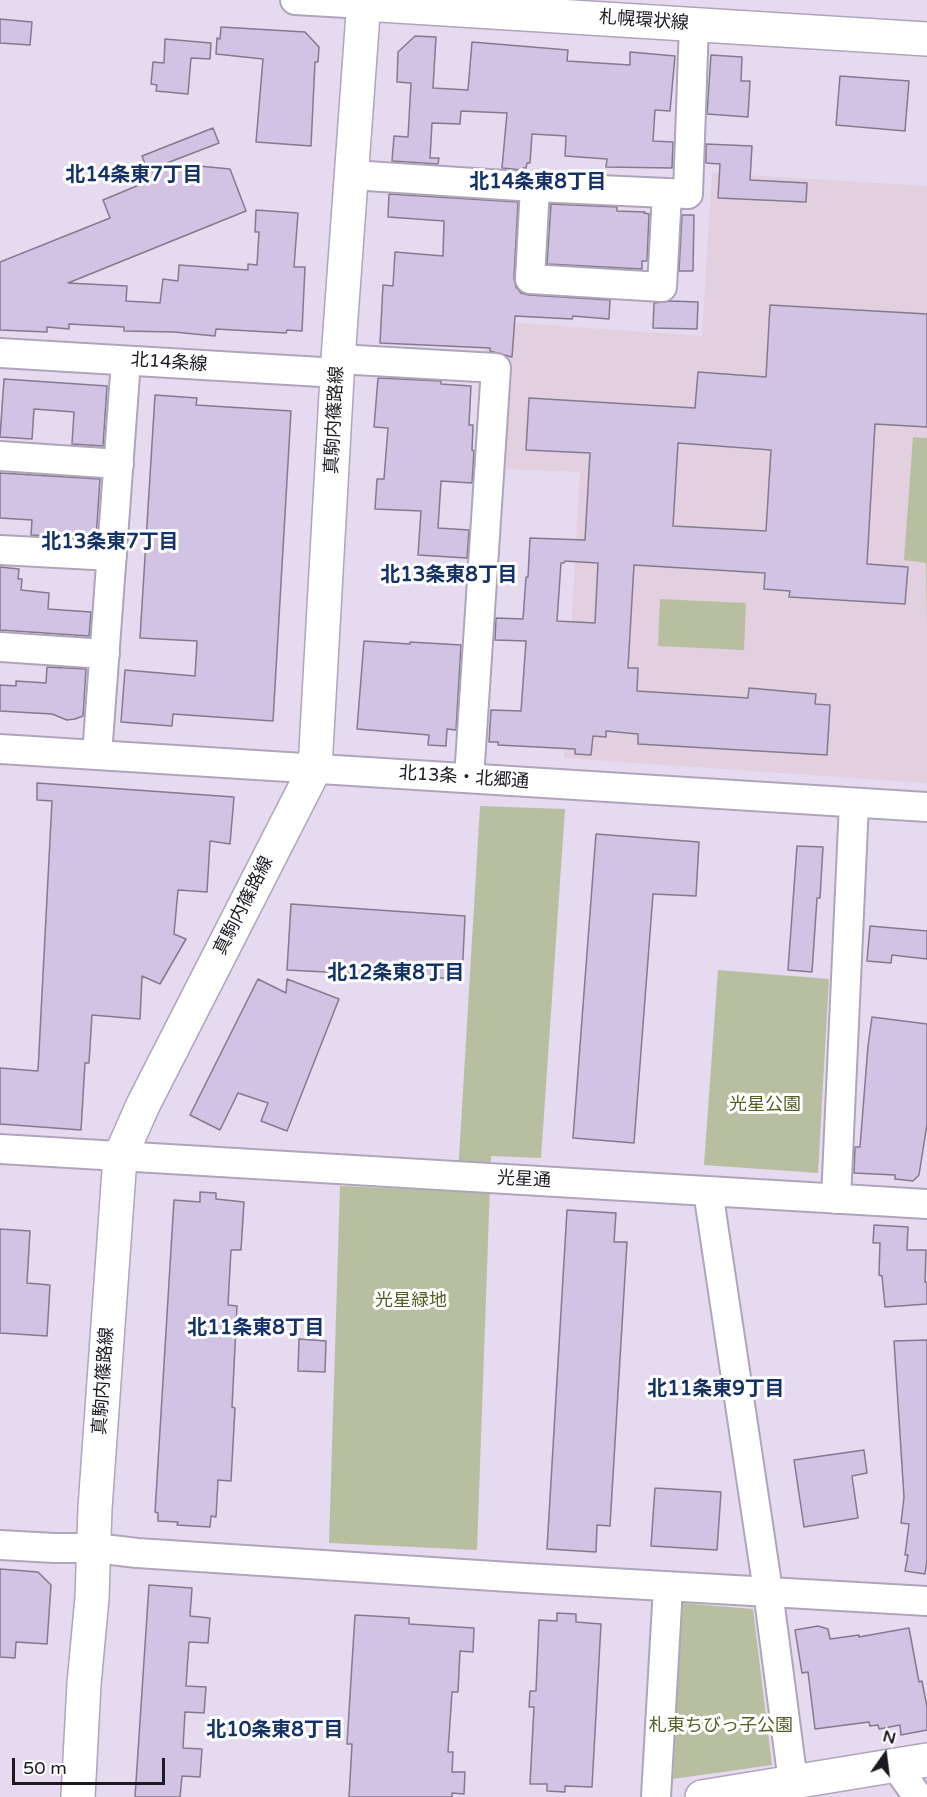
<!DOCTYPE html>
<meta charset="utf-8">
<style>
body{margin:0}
#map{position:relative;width:927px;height:1797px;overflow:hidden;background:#e5daf0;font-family:"Varela Round",sans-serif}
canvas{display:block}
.north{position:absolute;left:855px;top:1725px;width:60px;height:60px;-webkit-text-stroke:4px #fff;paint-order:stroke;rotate:14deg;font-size:16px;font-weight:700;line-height:24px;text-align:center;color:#1d1921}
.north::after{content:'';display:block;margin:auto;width:21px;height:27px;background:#1d1921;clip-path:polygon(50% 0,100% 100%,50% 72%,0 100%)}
.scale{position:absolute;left:12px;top:1758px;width:153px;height:27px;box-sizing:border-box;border:3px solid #1d1921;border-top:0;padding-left:8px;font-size:18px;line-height:21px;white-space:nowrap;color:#1d1921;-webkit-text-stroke:4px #fff;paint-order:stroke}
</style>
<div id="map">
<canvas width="927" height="1797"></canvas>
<div class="north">N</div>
<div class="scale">50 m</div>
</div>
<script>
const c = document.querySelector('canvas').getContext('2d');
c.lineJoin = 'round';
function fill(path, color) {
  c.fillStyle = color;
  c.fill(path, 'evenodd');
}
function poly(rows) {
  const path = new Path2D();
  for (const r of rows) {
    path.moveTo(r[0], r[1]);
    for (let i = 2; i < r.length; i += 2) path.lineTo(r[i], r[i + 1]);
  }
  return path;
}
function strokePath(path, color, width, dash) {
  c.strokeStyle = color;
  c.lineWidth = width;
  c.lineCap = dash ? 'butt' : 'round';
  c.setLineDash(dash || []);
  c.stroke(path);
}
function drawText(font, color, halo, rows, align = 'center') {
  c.font = font + ' "Varela Round","Noto Sans JP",sans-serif';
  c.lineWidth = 6;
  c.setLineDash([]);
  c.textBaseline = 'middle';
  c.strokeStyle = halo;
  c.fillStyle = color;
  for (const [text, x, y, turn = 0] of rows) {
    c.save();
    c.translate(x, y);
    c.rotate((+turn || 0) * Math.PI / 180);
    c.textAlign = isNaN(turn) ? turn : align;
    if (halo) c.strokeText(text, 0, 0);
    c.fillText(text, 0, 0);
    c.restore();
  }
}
const education = poly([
 [712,173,927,186,927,783,564,758,580,472,502,469,509,361,484,360,489,321,702,336]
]);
const green = poly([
 [913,437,927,438,927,625,926,563,904,560],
 [660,599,746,603,744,650,658,646],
 [480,806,565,809,541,1158,491,1156,477,1550,329,1543,340,1186,457,1191],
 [718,970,829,979,818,1173,704,1165],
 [681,1603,753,1609,772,1765,673,1779]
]);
const building = poly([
 [0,19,32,22,30,45,0,43,0,19],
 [221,27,305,32,319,47,318,62,315,62,311,146,256,142,263,59,216,54,217,38,220,39,221,27],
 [415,36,436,37,433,88,468,90,472,42,568,50,567,61,630,65,630,52,675,56,670,111,655,110,653,141,673,142,672,168,606,167,607,159,565,156,566,136,532,134,530,163,527,163,526,168,523,168,523,170,502,168,507,113,461,111,460,124,432,123,430,158,439,158,438,164,392,161,394,136,408,137,411,83,397,82,398,52,415,36],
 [165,39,211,43,210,59,191,58,188,94,156,91,157,85,151,84,153,62,164,63,165,39],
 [711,55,742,57,741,81,750,81,748,117,707,114,711,55],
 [840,76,909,81,905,131,836,125,840,76],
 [213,128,219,143,167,163,230,169,246,211,68,283,127,286,126,301,160,303,163,279,178,281,179,265,248,270,248,264,257,265,259,232,255,232,256,210,298,213,294,267,305,267,302,331,287,330,286,333,216,329,215,336,174,332,124,331,124,327,69,324,69,329,47,327,47,332,0,330,0,262,110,218,103,200,151,180,142,156,213,128],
 [706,144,752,146,750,180,807,183,806,202,718,198,720,164,706,163,706,144],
 [389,194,518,202,514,278,516,287,521,293,529,295,610,300,609,319,573,316,572,319,515,316,512,357,490,351,490,348,380,343,383,285,393,286,395,252,443,256,444,221,388,217,389,194],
 [551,204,617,207,617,211,645,212,644,213,649,214,647,261,642,261,642,269,547,264,551,204],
 [682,215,694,215,693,271,679,271,682,215],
 [671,301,698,302,697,329,653,328,654,303,671,301],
 [770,305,927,314,927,427,875,424,867,564,908,567,905,604,789,597,790,591,764,589,765,573,634,565,628,668,638,668,637,691,748,698,749,688,816,694,815,704,830,705,827,755,638,744,638,734,606,731,606,737,593,736,591,755,575,754,575,749,498,745,498,742,489,742,491,710,521,711,526,641,495,640,496,618,523,619,526,577,528,577,530,538,585,540,590,453,526,450,529,398,695,408,698,372,766,377,770,305],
 [678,443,771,450,766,531,673,526,678,443],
 [565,561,598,563,595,623,557,621,561,563,564,563,565,561],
 [378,378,441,381,441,384,471,386,469,425,473,425,472,450,474,451,472,483,441,481,438,528,469,530,467,558,418,555,421,511,375,509,377,479,384,479,388,428,374,427,378,378],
 [4,379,107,386,103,446,72,444,74,412,34,409,32,439,0,437,4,379],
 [155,395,197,398,196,405,291,411,273,721,173,714,172,726,121,722,125,670,195,676,197,641,140,638,155,395],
 [0,473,100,479,96,539,31,535,32,520,0,518,0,473],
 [0,567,19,569,18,579,22,579,21,590,49,593,48,609,91,612,89,636,0,630,0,567],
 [364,641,410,644,410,642,461,645,456,730,447,729,446,746,428,745,429,735,357,729,364,641],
 [47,667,86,669,83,716,75,719,67,720,52,714,0,711,0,685,16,686,16,681,46,683,47,667],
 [37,783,234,797,230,844,210,841,207,892,178,890,174,934,186,939,160,984,142,976,140,1019,92,1015,89,1063,85,1063,81,1130,0,1124,0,1068,38,1071,52,801,37,800,37,783],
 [596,834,699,842,696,896,653,894,634,1143,573,1138,596,834],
 [797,846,823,847,820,898,817,898,812,972,788,970,797,846],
 [291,904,465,916,462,979,287,970,291,904],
 [870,926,927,931,927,959,892,955,891,963,867,961,870,926],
 [258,979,286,993,287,979,339,999,287,1131,261,1121,268,1103,238,1093,220,1130,190,1115,258,979],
 [872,1017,927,1024,927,1124,919,1175,913,1181,895,1179,895,1175,854,1173,855,1147,860,1147,868,1046,872,1017],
 [200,1192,216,1193,216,1199,244,1202,241,1250,231,1250,228,1305,237,1306,232,1407,235,1408,231,1481,218,1480,216,1517,211,1516,210,1527,177,1525,178,1522,158,1521,158,1513,155,1512,174,1200,200,1202,200,1192],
 [567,1210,616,1213,614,1242,627,1242,610,1526,597,1525,596,1552,547,1549,567,1210],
 [874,1225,908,1227,907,1250,926,1250,925,1282,927,1282,927,1304,885,1307,882,1276,879,1275,880,1243,873,1243,874,1225],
 [0,1229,30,1231,27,1283,50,1285,47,1336,0,1333,0,1229],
 [299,1339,326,1341,325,1372,298,1371,299,1339],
 [927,1340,927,1560,925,1574,905,1571,908,1555,905,1555,909,1524,901,1523,904,1497,894,1341,927,1340],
 [864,1450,867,1473,852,1476,858,1518,804,1527,794,1460,864,1450],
 [655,1488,721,1492,717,1550,651,1546,655,1488],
 [0,1569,38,1572,51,1585,47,1644,16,1642,15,1658,0,1657,0,1569],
 [149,1585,192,1588,190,1616,210,1618,208,1643,189,1642,186,1686,206,1687,204,1713,185,1712,183,1748,202,1749,200,1777,182,1776,180,1797,135,1797,149,1585],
 [557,1613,576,1614,576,1622,601,1624,592,1787,565,1786,565,1792,547,1791,547,1784,530,1784,534,1707,529,1707,530,1691,536,1691,539,1620,557,1621,557,1613],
 [355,1615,409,1618,409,1624,474,1628,473,1652,460,1651,458,1692,452,1692,448,1752,453,1752,452,1772,465,1772,464,1794,452,1793,452,1797,349,1797,352,1744,347,1744,355,1615],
 [818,1626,828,1629,830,1639,859,1635,859,1637,909,1628,919,1682,922,1681,927,1707,927,1730,901,1735,900,1725,879,1729,878,1725,870,1726,869,1722,815,1729,808,1672,802,1673,795,1630,818,1626]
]);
const minor = poly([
 [295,0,364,4],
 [352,175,535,187,688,194,694,24],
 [535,187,530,279,662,287,667,193],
 [0,353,338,373],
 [338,359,496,368,469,778],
 [0,456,119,464],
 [0,550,112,556],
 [0,647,105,654],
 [0,749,927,807],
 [97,755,126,361],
 [0,1149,927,1204],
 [708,1191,768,1591,793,1782],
 [836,1199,854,803],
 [0,1545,54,1548,95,1548,137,1553,525,1578,927,1601],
 [896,1766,918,1797],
 [656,1797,668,1587]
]);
const major = poly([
 [364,4,927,39],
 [78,1797,84,1684,92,1598,95,1508,120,1157,143,1105,315,768,338,359,364,0],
 [702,1797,927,1760]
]);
const streetNames = [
 ["札幌環状線",644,21,4],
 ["北14条線",169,363,4],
 ["真駒内篠路線",335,420,-87],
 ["北13条・北郷通",464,778,4],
 ["真駒内篠路線",244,906,-63],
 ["光星通",524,1180,3],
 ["真駒内篠路線",104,1381,-86]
];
const parkNames = [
 ["光星公園",765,1105],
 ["光星緑地",411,1301],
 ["札東ちびっ子公園",721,1726]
];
const neighbourhoodNames = [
 ["北14条東7丁目",134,176],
 ["北14条東8丁目",538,183],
 ["北13条東7丁目",110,543],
 ["北13条東8丁目",449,576],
 ["北12条東8丁目",396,974],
 ["北11条東8丁目",256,1329],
 ["北11条東9丁目",716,1390],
 ["北10条東8丁目",275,1731]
];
fill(education, '#e2cfdf');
fill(green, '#b8bfa0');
fill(building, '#d2c2e3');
strokePath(building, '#847a8e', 1.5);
strokePath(minor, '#afa5ba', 32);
strokePath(major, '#afa5ba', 36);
strokePath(minor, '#fff', 28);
strokePath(major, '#fff', 33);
drawText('18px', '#1d1921', '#fff', streetNames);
drawText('18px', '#545e27', '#fff', parkNames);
drawText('bold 20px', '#143267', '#fff', neighbourhoodNames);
</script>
